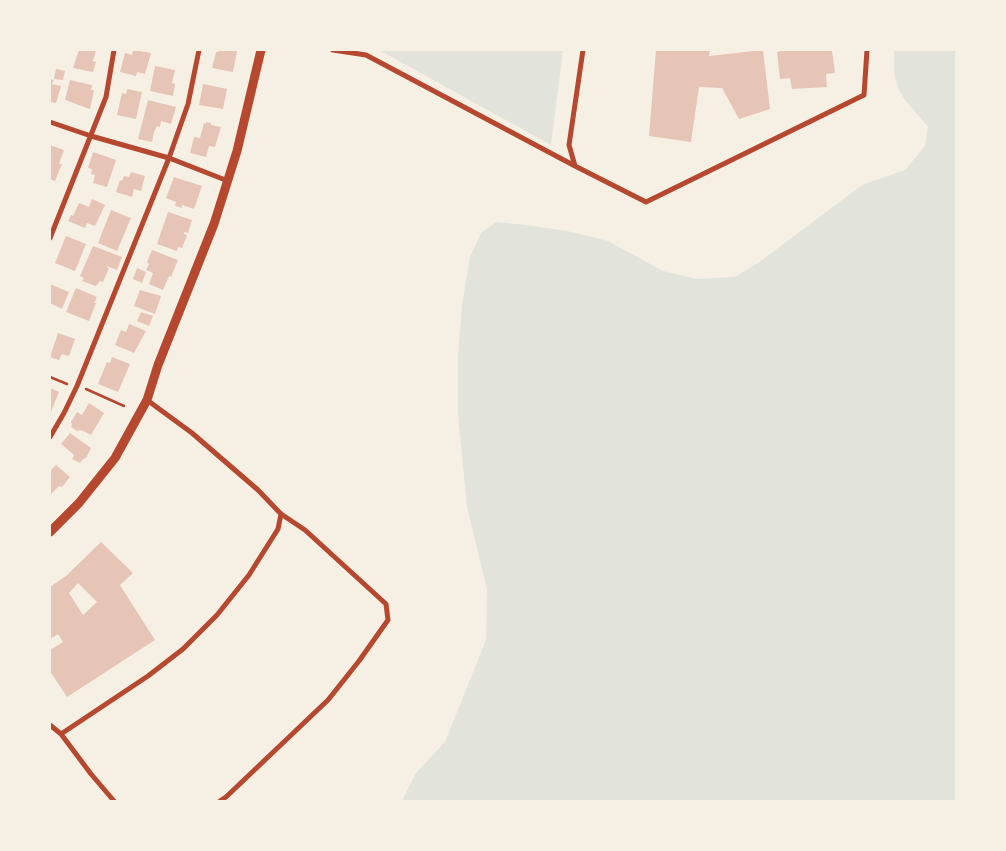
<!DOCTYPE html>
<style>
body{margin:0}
#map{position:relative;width:1006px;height:851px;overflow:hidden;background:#f6efe4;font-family:"PT Sans",sans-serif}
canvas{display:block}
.frame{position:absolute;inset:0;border:51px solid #f6efe4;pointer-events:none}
</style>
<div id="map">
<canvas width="1006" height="851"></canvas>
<div class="frame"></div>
</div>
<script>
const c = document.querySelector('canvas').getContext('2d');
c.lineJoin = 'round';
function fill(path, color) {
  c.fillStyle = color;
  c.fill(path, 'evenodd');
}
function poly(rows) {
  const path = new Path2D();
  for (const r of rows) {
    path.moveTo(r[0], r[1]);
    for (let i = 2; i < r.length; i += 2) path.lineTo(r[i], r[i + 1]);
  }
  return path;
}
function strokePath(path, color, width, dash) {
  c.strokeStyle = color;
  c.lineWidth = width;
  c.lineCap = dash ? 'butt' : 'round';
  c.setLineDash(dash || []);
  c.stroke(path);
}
const green = poly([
 [379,50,563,50,551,145],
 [894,50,956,50,956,801,402,801,416,773,445,742,486,640,487,590,467,507,458,415,458,354,462,305,470,257,481,233,496,222,526,225,567,231,608,241,663,271,697,279,735,277,758,263,862,185,905,170,925,146,928,127,905,100,899,90,894,73]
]);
const building = poly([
 [79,50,96,50,93,61,96,62,93,72,73,68],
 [133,50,151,53,145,74,137,72,136,76,120,72,125,53,132,55],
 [219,50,237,51,233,72,212,68,216,52,218,52],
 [656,50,710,50,709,56,763,50,770,109,739,119,722,88,699,87,691,142,649,136],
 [784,50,828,50,832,51,835,73,826,74,827,87,792,89,790,78,780,79,777,52],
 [155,66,175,70,172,83,175,84,173,96,150,91],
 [56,69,65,71,63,80,54,79],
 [50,79,54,80,52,84,61,86,56,103,50,102],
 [70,80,92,85,91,90,94,90,90,109,65,100],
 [203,84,227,89,223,109,199,105],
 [127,89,142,92,136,119,117,115,122,93,126,94],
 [148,100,176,107,171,124,161,121,160,127,157,126,154,132,152,142,138,139],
 [206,122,211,123,211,125,221,127,215,147,209,146,206,157,190,153,194,137,200,138,204,123,206,124],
 [50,145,64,150,59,164,62,164,55,181,50,179],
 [93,152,116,160,107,187,93,183,95,175,91,174,92,169,88,168],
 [131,172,145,176,141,191,134,189,132,197,116,192,120,180,122,181,124,176,129,177],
 [174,177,202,186,194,209,182,205,182,208,175,206,176,202,166,198],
 [92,199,105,205,95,226,87,223,85,228,68,221,71,215,73,216,79,203,89,207],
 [111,210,131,218,117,251,98,243],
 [168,212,192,220,188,233,184,232,184,234,187,235,182,248,178,247,177,251,157,244],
 [66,236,86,244,75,271,55,263],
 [93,246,122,257,117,270,107,266,107,267,109,268,103,282,100,281,96,286,82,281,84,278,80,276],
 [152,250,178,260,171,277,169,276,163,290,149,284,153,273,146,270,149,264,147,262],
 [137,268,146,272,142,283,133,279],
 [50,284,69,292,62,309,50,303],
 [76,288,97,297,94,303,96,303,89,321,66,312],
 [140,290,161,296,155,314,134,306],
 [141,312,153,316,149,326,137,321],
 [129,324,146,331,134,353,115,345,121,330,126,332],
 [58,333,75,339,69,356,62,354,59,360,50,357],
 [112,357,130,364,118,392,98,384,107,362,110,363],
 [50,388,59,392,50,414],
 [89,403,104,413,91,435,81,430,77,431,71,427,72,425,71,422,77,412,82,415],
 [70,433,91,448,86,458,83,459,80,463,72,459,74,456,73,454,61,444],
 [56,465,70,477,62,487,59,486,50,495,50,471],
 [101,542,133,573,120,585,155,640,67,697,50,671,50,650,63,642,58,634,50,639,50,587,66,576],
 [78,583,97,602,83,615,69,593]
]);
const path = poly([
 [50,377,67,384],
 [86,389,124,406]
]);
const minor = poly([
 [333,50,366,55,575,166],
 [583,50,569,145,575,166,646,202,864,95,867,50],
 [50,122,91,136,169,158,228,181],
 [50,238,106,97,114,50],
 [147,400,192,433,258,490,281,514,305,530,386,604,388,620,359,661,328,700,226,797,220,801],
 [50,437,64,413,77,386,169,158,188,104,199,50],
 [50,725,61,734],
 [114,801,91,774,61,734,148,676,183,649,217,615,249,575,278,529,281,514]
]);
const tertiary = poly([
 [50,532,79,503,115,458,147,400,158,365,214,224,237,151,261,50]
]);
fill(green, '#e2e4dc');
fill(building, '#e6c5b7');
strokePath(path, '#b5482f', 2.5);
strokePath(minor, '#b5482f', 5);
strokePath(tertiary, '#b5482f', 9);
</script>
